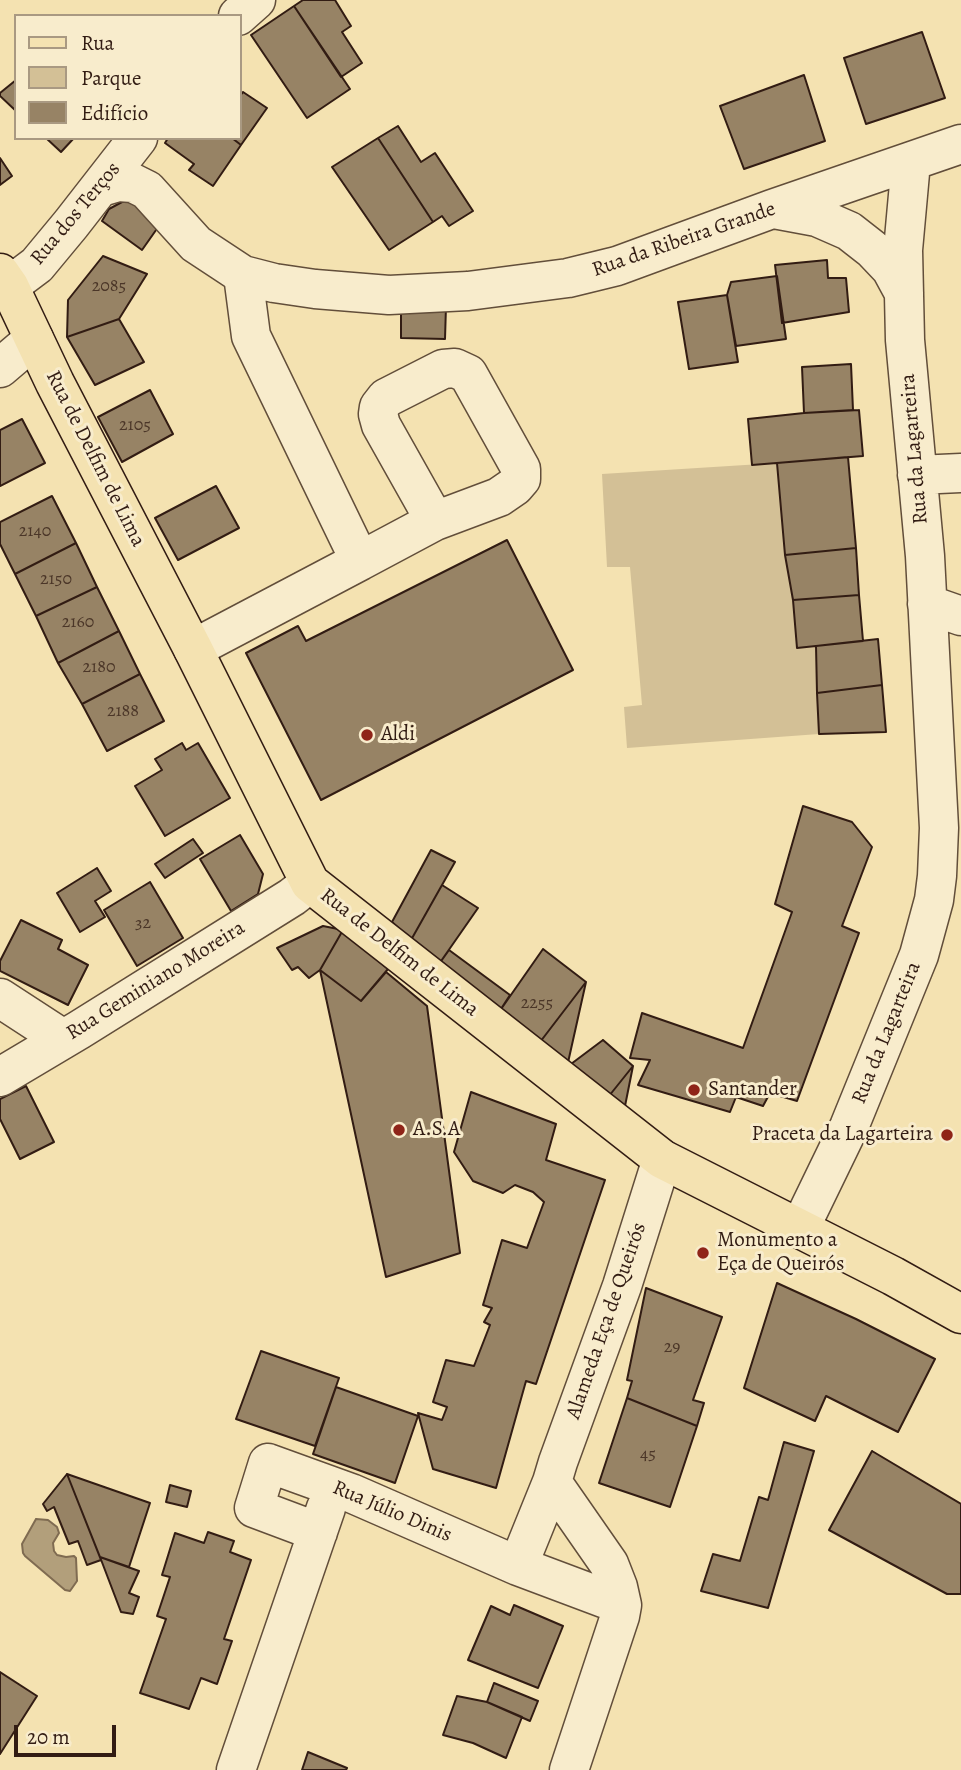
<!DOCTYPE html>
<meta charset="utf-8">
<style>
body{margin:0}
#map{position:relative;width:961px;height:1770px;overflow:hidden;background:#f4e2b1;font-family:Alegreya,serif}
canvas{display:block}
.legend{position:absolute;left:14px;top:14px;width:228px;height:126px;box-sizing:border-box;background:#f8eccc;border:2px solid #a99982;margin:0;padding:9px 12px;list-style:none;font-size:21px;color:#321c13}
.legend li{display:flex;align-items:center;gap:14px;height:35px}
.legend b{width:35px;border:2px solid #a99982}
.scale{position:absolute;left:14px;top:1725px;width:102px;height:32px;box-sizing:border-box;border:4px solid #321c13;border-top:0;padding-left:9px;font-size:21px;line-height:24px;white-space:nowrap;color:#321c13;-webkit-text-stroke:5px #f8eccc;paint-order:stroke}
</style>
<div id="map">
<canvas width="961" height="1770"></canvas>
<ul class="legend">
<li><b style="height:9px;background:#f4e2b1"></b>Rua</li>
<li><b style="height:19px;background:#d3c096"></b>Parque</li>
<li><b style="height:19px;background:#978365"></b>Edifício</li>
</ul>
<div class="scale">20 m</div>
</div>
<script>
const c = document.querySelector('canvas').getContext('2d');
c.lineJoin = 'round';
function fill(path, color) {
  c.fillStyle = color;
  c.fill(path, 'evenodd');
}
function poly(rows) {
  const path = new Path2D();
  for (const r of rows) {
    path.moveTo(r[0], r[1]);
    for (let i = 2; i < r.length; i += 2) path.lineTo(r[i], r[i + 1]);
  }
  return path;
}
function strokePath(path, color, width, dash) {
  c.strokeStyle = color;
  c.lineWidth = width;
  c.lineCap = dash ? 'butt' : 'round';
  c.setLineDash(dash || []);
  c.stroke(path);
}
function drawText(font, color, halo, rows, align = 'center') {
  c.font = font + ' Alegreya,serif';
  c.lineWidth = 6;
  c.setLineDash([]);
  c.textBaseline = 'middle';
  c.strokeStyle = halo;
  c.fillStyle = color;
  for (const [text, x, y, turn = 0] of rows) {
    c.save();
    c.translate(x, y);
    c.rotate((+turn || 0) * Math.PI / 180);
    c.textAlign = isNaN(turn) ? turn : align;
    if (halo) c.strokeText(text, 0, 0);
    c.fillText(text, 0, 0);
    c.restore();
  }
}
const green = poly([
 [777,463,785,555,793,600,797,647,816,646,819,734,627,748,624,707,642,705,630,567,607,567,602,474]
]);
const water = poly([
 [36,1519,48,1520,57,1527,59,1533,53,1543,54,1551,57,1555,66,1557,74,1556,76,1558,77,1581,70,1591,65,1590,25,1556,23,1553,22,1544,36,1519]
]);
const building = poly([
 [303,0,335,0,351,26,342,32,362,63,341,77,294,6,303,0],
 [294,6,350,89,307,118,251,35,294,6],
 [922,32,945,98,866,124,844,58,922,32],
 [804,75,825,141,744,169,720,106,804,75],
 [16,80,16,111,0,96,0,93,16,80],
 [243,92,267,108,241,145,232,138,240,138,240,96,243,92],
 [398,126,421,162,435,153,473,211,449,226,442,216,433,222,378,138,398,126],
 [46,138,74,138,61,152,46,138],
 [168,138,232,138,241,145,213,186,189,170,194,164,165,143,168,138],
 [378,138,433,222,389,250,332,167,378,138],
 [0,158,12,176,0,185,0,158],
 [122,202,131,202,161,223,142,250,102,221,109,209,122,202],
 [103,256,147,274,119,319,67,337,68,300,103,256],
 [827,260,828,278,846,278,849,312,782,323,775,265,827,260],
 [777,276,786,339,736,346,727,295,731,282,777,276],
 [727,295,738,362,689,369,678,302,727,295],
 [401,305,446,306,445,339,401,338,401,305],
 [119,319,144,362,95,385,67,337,119,319],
 [851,364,853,410,804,413,802,367,851,364],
 [150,390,173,434,122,462,98,417,150,390],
 [859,410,863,456,752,465,748,419,804,413,859,410],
 [22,419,45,463,0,486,0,430,22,419],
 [848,457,856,548,785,555,777,463,848,457],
 [216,486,239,528,178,560,155,518,216,486],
 [52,496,76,543,15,574,0,544,0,522,52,496],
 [507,540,573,670,321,800,246,653,298,626,306,641,507,540],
 [76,543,97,587,36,616,15,574,76,543],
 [856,548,859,595,793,600,785,555,856,548],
 [97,587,119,631,58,663,36,616,97,587],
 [859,595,863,641,797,648,793,600,859,595],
 [119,631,140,674,82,704,58,663,119,631],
 [878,639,882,685,817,693,816,646,878,639],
 [140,674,164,721,107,751,82,704,140,674],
 [882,685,886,732,819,734,817,693,882,685],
 [182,743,186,750,198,743,230,798,165,836,135,786,162,770,155,759,182,743],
 [803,806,852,822,872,847,842,926,859,933,797,1101,770,1093,763,1106,736,1097,730,1112,638,1085,650,1060,630,1058,642,1013,743,1048,792,912,775,904,803,806],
 [240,835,263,874,258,894,231,911,200,859,240,835],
 [193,839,203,853,165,878,155,864,193,839],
 [431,850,455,862,411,940,392,922,431,850],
 [97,868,111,891,95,901,105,917,80,932,57,893,97,868],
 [150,882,183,938,137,966,104,910,150,882],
 [442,885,478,908,439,964,411,940,442,885],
 [21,920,62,940,58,949,88,965,68,1005,0,971,0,961,21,920],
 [323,926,343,930,320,970,309,978,298,967,292,970,277,948,323,926],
 [343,930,388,969,361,1001,320,970,343,930],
 [543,949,586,982,537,1046,499,1012,543,949],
 [449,950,510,995,499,1012,439,964,449,950],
 [320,970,361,1001,386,972,427,1006,460,1253,386,1277,320,970],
 [586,982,567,1067,537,1046,586,982],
 [603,1040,633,1066,605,1101,567,1067,603,1040],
 [633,1066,624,1111,605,1101,633,1066],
 [26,1086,54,1142,20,1159,0,1119,0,1099,26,1086],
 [471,1092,556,1124,546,1160,605,1180,536,1384,526,1381,496,1488,433,1469,418,1413,442,1420,447,1407,433,1402,446,1360,474,1366,490,1325,484,1322,492,1308,483,1305,502,1240,527,1248,544,1202,533,1192,515,1185,503,1193,473,1181,454,1152,471,1092],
 [777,1283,856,1319,935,1359,898,1432,826,1396,815,1421,744,1388,777,1283],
 [646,1288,722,1317,693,1400,704,1403,697,1426,627,1398,632,1381,627,1380,646,1288],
 [261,1351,339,1378,315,1446,236,1419,261,1351],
 [336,1387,418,1416,395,1483,313,1454,336,1387],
 [627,1398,697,1426,670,1507,599,1483,627,1398],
 [784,1442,814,1451,768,1608,701,1591,713,1554,740,1561,759,1497,768,1500,784,1442],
 [872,1451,961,1504,961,1594,947,1594,829,1530,872,1451],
 [67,1474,150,1503,129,1567,100,1557,67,1474],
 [67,1474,101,1560,87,1565,78,1541,69,1544,54,1507,47,1511,43,1504,67,1474],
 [170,1485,191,1491,187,1507,166,1502,170,1485],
 [208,1532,234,1541,230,1552,251,1560,224,1639,232,1641,217,1684,201,1678,189,1709,140,1693,166,1619,157,1616,170,1577,162,1575,175,1533,204,1543,208,1532],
 [100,1557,139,1571,129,1593,139,1597,133,1614,121,1612,100,1557],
 [514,1605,563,1626,538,1688,468,1660,491,1606,510,1615,514,1605],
 [0,1672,37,1696,0,1754,0,1672],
 [494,1683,538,1701,530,1721,487,1702,494,1683],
 [457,1696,487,1702,522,1717,506,1758,473,1743,443,1735,457,1696],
 [308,1752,347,1768,346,1770,302,1770,308,1752]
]);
const minor = poly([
 [238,16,256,0],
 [101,187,118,182,133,183,147,190,196,244,243,275,274,283,315,289,389,295,468,291,568,278,617,266,772,209,961,144],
 [774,209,817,217,849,231,872,249,891,269,904,293],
 [243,275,251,336,360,561,435,521,499,497,515,486,521,479,521,469,468,374,455,368,443,369,386,398,379,407,378,414,381,425,435,521],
 [9,286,37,265,71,224,138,138],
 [0,368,34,339],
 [917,475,961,473],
 [927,604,961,616],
 [193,649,360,561],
 [0,998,63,1039],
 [0,1077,79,1030,292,897,310,883],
 [800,1228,849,1127,919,955,934,900,937,876,939,828,925,556,905,340,903,250,911,162],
 [552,1482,609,1564,618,1587,622,1605,620,1616,569,1770],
 [318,1532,254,1508,268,1463,351,1493,518,1566,622,1605],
 [518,1566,552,1482,558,1462,622,1286,662,1159],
 [236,1770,326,1508]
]);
const major = poly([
 [0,273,9,286,55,383,193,649,310,883,662,1159,893,1276,961,1314]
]);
const markers = [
 [367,735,7,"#8f2418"],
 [694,1090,7,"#8f2418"],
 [399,1130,7,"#8f2418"],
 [947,1135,7,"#8f2418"],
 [703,1253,7,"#8f2418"]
];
const numberNames = [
 ["2085",109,287],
 ["2105",135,426],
 ["2140",35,532],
 ["2150",56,580],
 ["2160",78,623],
 ["2180",99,668],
 ["2188",123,712],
 ["32",143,924],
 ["2255",537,1004],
 ["29",672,1348],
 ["45",648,1455]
];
const streetNames = [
 ["Rua dos Terços",76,214,-50],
 ["Rua da Ribeira Grande",684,240,-19],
 ["Rua da Lagarteira",915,449,-95],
 ["Rua de Delfim de Lima",95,459,63],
 ["Rua de Delfim de Lima",399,953,38],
 ["Rua Geminiano Moreira",156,981,-32],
 ["Rua da Lagarteira",887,1033,-68],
 ["Alameda Eça de Queirós",607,1321,-71],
 ["Rua Júlio Dinis",392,1512,23]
];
const poiNames = [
 ["Aldi",381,735],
 ["Santander",708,1090],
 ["A.S.A",413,1130],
 ["Praceta da Lagarteira",933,1135,"right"],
 ["Monumento a",717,1241],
 ["Eça de Queirós",717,1265]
];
fill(green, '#d3c096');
fill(water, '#b29f7b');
strokePath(water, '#7f6b51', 2);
fill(building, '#978365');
strokePath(building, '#321c13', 2);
strokePath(minor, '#624e3a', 41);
strokePath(major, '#321c13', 41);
strokePath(minor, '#f8eccc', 38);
strokePath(major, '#f4e2b1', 38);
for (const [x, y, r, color] of markers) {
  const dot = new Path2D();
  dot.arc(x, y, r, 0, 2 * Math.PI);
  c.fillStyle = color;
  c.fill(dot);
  strokePath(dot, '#f8eccc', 2.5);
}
drawText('18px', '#4b3628', null, numberNames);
drawText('21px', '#321c13', '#f8eccc', streetNames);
drawText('21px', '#321c13', '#f8eccc', poiNames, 'left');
</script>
